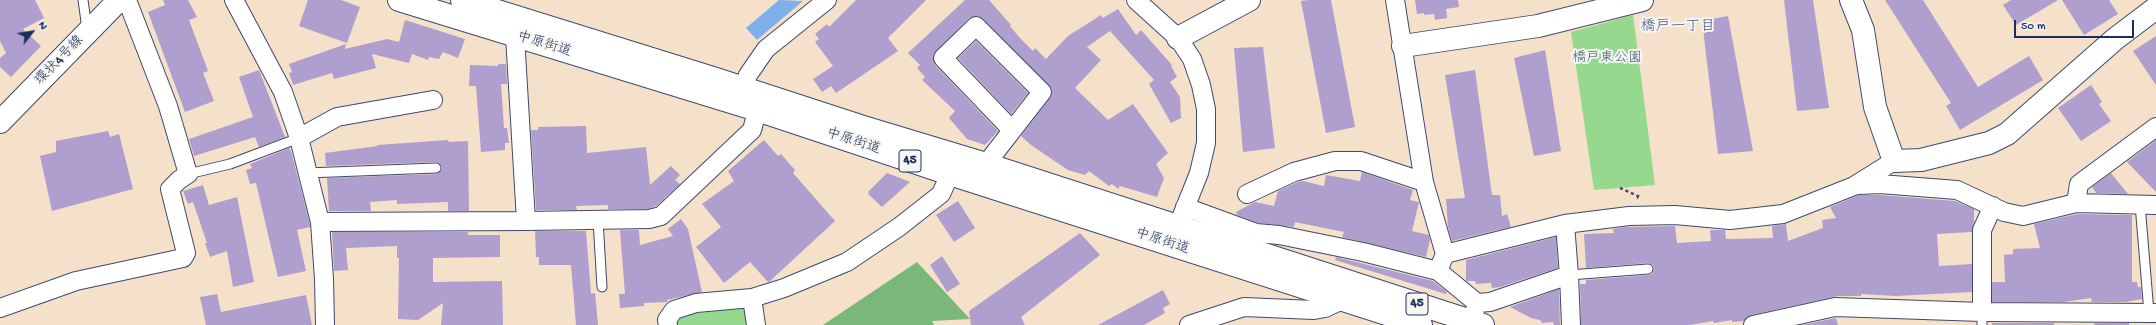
<!DOCTYPE html>
<meta charset="utf-8">
<style>
body{margin:0}
#map{position:relative;width:2156px;height:325px;overflow:hidden;background:#f5e0c9;font-family:"Gochi Hand",sans-serif}
canvas{display:block}
.north{position:absolute;left:12px;top:12px;width:40px;height:40px;-webkit-text-stroke:3px #f6f6f2;paint-order:stroke;rotate:59deg;font-size:11px;font-weight:700;line-height:16px;text-align:center;color:#1b2f5e}
.north::after{content:'';display:block;margin:auto;width:14px;height:18px;background:#1b2f5e;clip-path:polygon(50% 0,100% 100%,50% 72%,0 100%)}
.scale{position:absolute;left:2014px;top:20px;width:120px;height:18px;box-sizing:border-box;border:2px solid #1b2f5e;border-top:0;padding-left:5px;font-size:12px;line-height:14px;white-space:nowrap;color:#1b2f5e;-webkit-text-stroke:3px #f6f6f2;paint-order:stroke}
</style>
<div id="map">
<canvas width="2156" height="325"></canvas>
<div class="north">N</div>
<div class="scale">50 m</div>
</div>
<script>
const c = document.querySelector('canvas').getContext('2d');
c.lineJoin = 'round';
function fill(path, color) {
  c.fillStyle = color;
  c.fill(path, 'evenodd');
}
function poly(rows) {
  const path = new Path2D();
  for (const r of rows) {
    path.moveTo(r[0], r[1]);
    for (let i = 2; i < r.length; i += 2) path.lineTo(r[i], r[i + 1]);
  }
  return path;
}
function strokePath(path, color, width, dash) {
  c.strokeStyle = color;
  c.lineWidth = width;
  c.lineCap = dash ? 'butt' : 'round';
  c.setLineDash(dash || []);
  c.stroke(path);
}
function drawText(font, color, halo, rows, align = 'center') {
  c.font = font + ' "Gochi Hand","Klee One",sans-serif';
  c.lineWidth = 4;
  c.setLineDash([]);
  c.textBaseline = 'middle';
  c.strokeStyle = halo;
  c.fillStyle = color;
  for (const [text, x, y, turn = 0] of rows) {
    c.save();
    c.translate(x, y);
    c.rotate((+turn || 0) * Math.PI / 180);
    c.textAlign = isNaN(turn) ? turn : align;
    if (halo) c.strokeText(text, 0, 0);
    c.fillText(text, 0, 0);
    c.restore();
  }
}
const green = poly([
 [1633,15,1655,185,1594,190,1571,32],
 [746,305,750,325,673,325,677,316,695,308]
]);
const forest = poly([
 [917,262,970,319,932,321,934,325,823,325]
]);
const water = poly([
 [779,0,803,1,757,40,746,28]
]);
const building = poly([
 [0,0,35,0,44,18,23,29,41,46,11,77,0,67,0,58,6,53,0,41],
 [163,0,188,0,197,17,189,20,208,71,203,73,214,101,185,112,148,12,165,5],
 [308,0,341,0,360,7,347,43,299,26],
 [856,0,926,0,888,38,898,51,836,93,831,86,822,92,813,79,833,66,815,42,819,39,815,34,827,24,829,27],
 [965,0,989,0,1011,25,1010,26,1019,37,1033,51,1035,48,1046,59,1068,36,1101,15,1103,18,1118,9,1136,35,1141,30,1172,65,1171,66,1177,77,1170,82,1180,97,1181,118,1171,123,1149,84,1154,80,1110,31,1087,47,1101,60,1075,88,1108,120,1133,104,1168,153,1156,164,1164,178,1157,197,1120,186,1118,189,1112,184,1109,186,1089,171,1085,175,1068,170,1031,145,1021,136,1050,98,1052,89,983,19,978,16,969,18,933,55,935,65,998,131,985,145,967,139,949,118,955,111,922,80,925,77,917,68,920,65,908,53],
 [1308,0,1331,0,1355,127,1326,133,1301,1],
 [1415,0,1458,0,1459,7,1446,9,1447,18,1435,20,1434,14,1424,15,1424,13,1417,14],
 [1784,0,1813,0,1829,108,1797,111],
 [1885,0,1923,0,1978,87,2029,56,2043,80,1960,130,1946,106,1951,103],
 [2011,0,2058,0,2016,25,2003,5],
 [2062,0,2109,0,2118,14,2084,35],
 [1728,16,1753,151,1718,154,1702,21],
 [405,20,465,39,458,58,443,52,439,59,429,57,428,60,412,54,409,63,372,54,376,68,334,79,332,73,293,85,289,73,292,72,289,64,346,44,345,49,387,39,399,42],
 [2156,36,2156,85,2133,51],
 [976,41,1028,93,1011,114,958,58],
 [1263,47,1275,148,1243,152,1234,48],
 [1545,50,1561,151,1534,156,1514,58],
 [498,64,506,64,507,84,501,84,504,128,507,128,509,143,505,143,505,150,481,152,476,86,469,86,470,65,498,66],
 [259,70,285,137,259,147,255,137,194,156,189,139,253,117,239,77],
 [1475,70,1492,195,1500,195,1502,216,1507,214,1511,227,1452,241,1448,227,1446,199,1465,198,1445,75],
 [2091,85,2102,102,2099,104,2111,121,2081,141,2058,108],
 [586,126,587,153,646,147,650,185,671,166,680,175,675,180,680,184,656,206,648,209,608,209,608,205,576,206,577,210,536,210,531,130,538,130,538,127],
 [108,131,110,137,119,134,133,189,52,211,40,156,56,152,56,141],
 [448,140,449,142,468,141,469,211,448,211,448,202,397,204,397,200,370,202,371,211,329,211,327,178,436,174,441,171,442,167,439,163,436,162,326,166,325,153,378,146,377,145],
 [764,140,778,156,781,154,795,170,793,173,835,221,770,281,768,282,750,262,724,283,696,247,721,227,702,204,734,181,728,171],
 [2156,140,2156,192,2127,162],
 [289,148,291,151,310,224,310,227,297,230,306,271,278,277,256,183,250,184,246,170,252,168,250,164],
 [1362,172,1413,190,1410,200,1419,202,1412,231,1429,235,1430,240,1426,257,1342,237,1344,232,1295,222,1294,227,1258,223,1237,215,1236,212,1255,202,1274,206,1278,191,1298,182,1303,181,1324,186,1326,175,1360,181],
 [887,173,910,182,882,207,868,194,869,191],
 [2111,173,2128,194,2096,193,2092,187],
 [203,185,209,205,237,197,254,282,233,287,227,251,210,257,205,243,207,243,193,202,188,204,183,191],
 [1859,195,1880,195,1955,201,1974,209,1974,222,1972,232,1937,234,1939,266,1972,264,1972,292,1896,296,1861,294,1861,296,1838,296,1751,315,1744,321,1732,322,1732,320,1714,323,1713,321,1690,325,1581,325,1580,284,1586,284,1586,280,1648,275,1652,274,1654,269,1653,265,1648,263,1586,268,1584,234,1614,233,1613,229,1624,227,1675,226,1677,243,1711,241,1710,230,1725,230,1726,239,1773,238,1772,226,1786,224,1788,241,1823,228,1822,220,1836,218,1830,207],
 [958,201,975,228,954,242,936,215],
 [2077,214,2132,215,2132,282,2137,282,2138,287,2141,287,2142,299,2126,302,2092,302,2091,298,2064,302,1992,302,1992,282,2005,282,2004,255,2013,254,2013,249,2040,248,2034,224],
 [681,219,688,229,702,292,667,300,667,302,644,303,644,306,620,308,619,294,625,294,620,230,639,230,640,245,673,236,668,229],
 [535,231,586,231,591,294,595,293,598,325,576,325,571,265,539,265,539,257,536,257],
 [332,232,468,232,468,235,500,235,500,257,433,258,433,282,502,281,503,325,441,325,443,303,418,320,398,319,399,258,397,258,397,246,346,248,348,270,334,271],
 [1080,233,1100,255,1021,317,1025,325,971,325,969,311],
 [1556,237,1558,268,1500,287,1492,288,1491,283,1476,284,1475,281,1466,281,1466,260],
 [942,256,960,284,947,292,930,265],
 [1336,257,1433,281,1447,292,1446,294,1335,260],
 [1559,289,1560,325,1554,325,1553,322,1542,323,1540,320,1531,318,1510,307],
 [1163,290,1170,304,1163,308,1165,313,1144,325,1098,325],
 [217,294,221,312,306,295,312,325,206,325,200,297],
 [1836,318,1838,325,1802,325],
 [1992,323,2054,323,2054,325,1992,325],
 [2094,323,2129,323,2129,325,2095,325]
]);
const path = poly([
 [1620,188,1640,197,1637,198]
]);
const service = poly([
 [83,0,87,29],
 [307,173,436,168],
 [188,174,230,164,299,138],
 [2140,204,2149,313],
 [598,220,602,287],
 [1569,275,1648,269],
 [1982,312,1982,325]
]);
const minor = poly([
 [234,0,283,92,299,138,320,222,526,221,649,219,661,216,752,130,761,97],
 [1136,0,1178,38,1192,59,1201,85,1206,109,1206,143,1199,173,1181,218],
 [1395,0,1424,182,1445,254],
 [515,36,526,221],
 [738,101,748,75,766,49,827,0],
 [299,138,337,117,433,100],
 [986,164,1042,92,976,26,943,58,1012,130],
 [1859,185,1880,184,1957,190,2004,212,2023,216,2076,203,2079,184,2156,127],
 [1247,194,1294,172,1335,161,1361,161,1424,182],
 [2076,203,2156,205],
 [1185,207,1256,233,1279,235,1363,252,1438,271,1445,254,1565,224,1629,216,1675,215,1730,220,1783,214,1854,186,1894,161],
 [320,222,324,279,325,325],
 [1438,271,1477,303],
 [1569,275,1571,325],
 [752,298,756,325],
 [0,308,76,281,183,258,186,253,170,189,179,180,188,174,168,106,127,0],
 [1982,312,1982,230,1993,206],
 [1472,321,1477,303,1490,302,1569,275,1565,224],
 [668,325,667,320,674,310,696,303,752,298,784,288,847,262,899,227,941,194,950,174],
 [1189,325,1244,307,1314,310,1325,308,1342,300,1346,292],
 [1753,325,1835,307,1982,312,2156,313]
]);
const tertiary = poly([
 [1851,0,1863,30,1875,107,1894,161,1921,160,1989,143,2007,134,2115,39,2156,8],
 [1178,38,1249,0],
 [1403,46,1538,26,1642,0]
]);
const primary = poly([
 [399,0,757,110,950,174,1421,325],
 [462,0,716,79,860,126,986,164,1483,325],
 [0,122,119,0]
]);
const shields = [
 [910,161,22],
 [1417,304,22]
];
const shieldNames = [
 ["45",910,161],
 ["45",1417,304]
];
const streetNames = [
 ["中原街道",544,45,17],
 ["環状4号線",60,61,-46],
 ["中原街道",853,142,18],
 ["中原街道",1162,242,18]
];
const parkNames = [
 ["橋戸東公園",1607,59]
];
const neighbourhoodNames = [
 ["橋戸一丁目",1678,28]
];
fill(green, '#97d88f');
fill(forest, '#79b87a');
fill(water, '#80b0eb');
fill(building, '#ae9fce');
strokePath(service, '#3c4a6e', 11);
strokePath(minor, '#3c4a6e', 20);
strokePath(tertiary, '#3c4a6e', 24);
strokePath(primary, '#3c4a6e', 24);
strokePath(path, '#3c4a6e', 2.5, [3, 3]);
strokePath(service, '#fff', 9);
strokePath(minor, '#fff', 18);
strokePath(tertiary, '#fff', 22);
strokePath(primary, '#fff', 22);
for (const [x, y, w] of shields) {
  const box = new Path2D();
  box.roundRect(x - w / 2, y - 11, w, 22, 3);
  c.fillStyle = '#f6f6f2';
  c.fill(box);
  strokePath(box, '#1b2f5e', 1);
}
drawText('bold 13px', '#1b2f5e', null, shieldNames);
drawText('14px', '#1b2f5e', '#f6f6f2', streetNames);
drawText('14px', '#3a596a', '#f6f6f2', parkNames);
drawText('15px', '#4e5685', '#f6f6f2', neighbourhoodNames);
</script>
